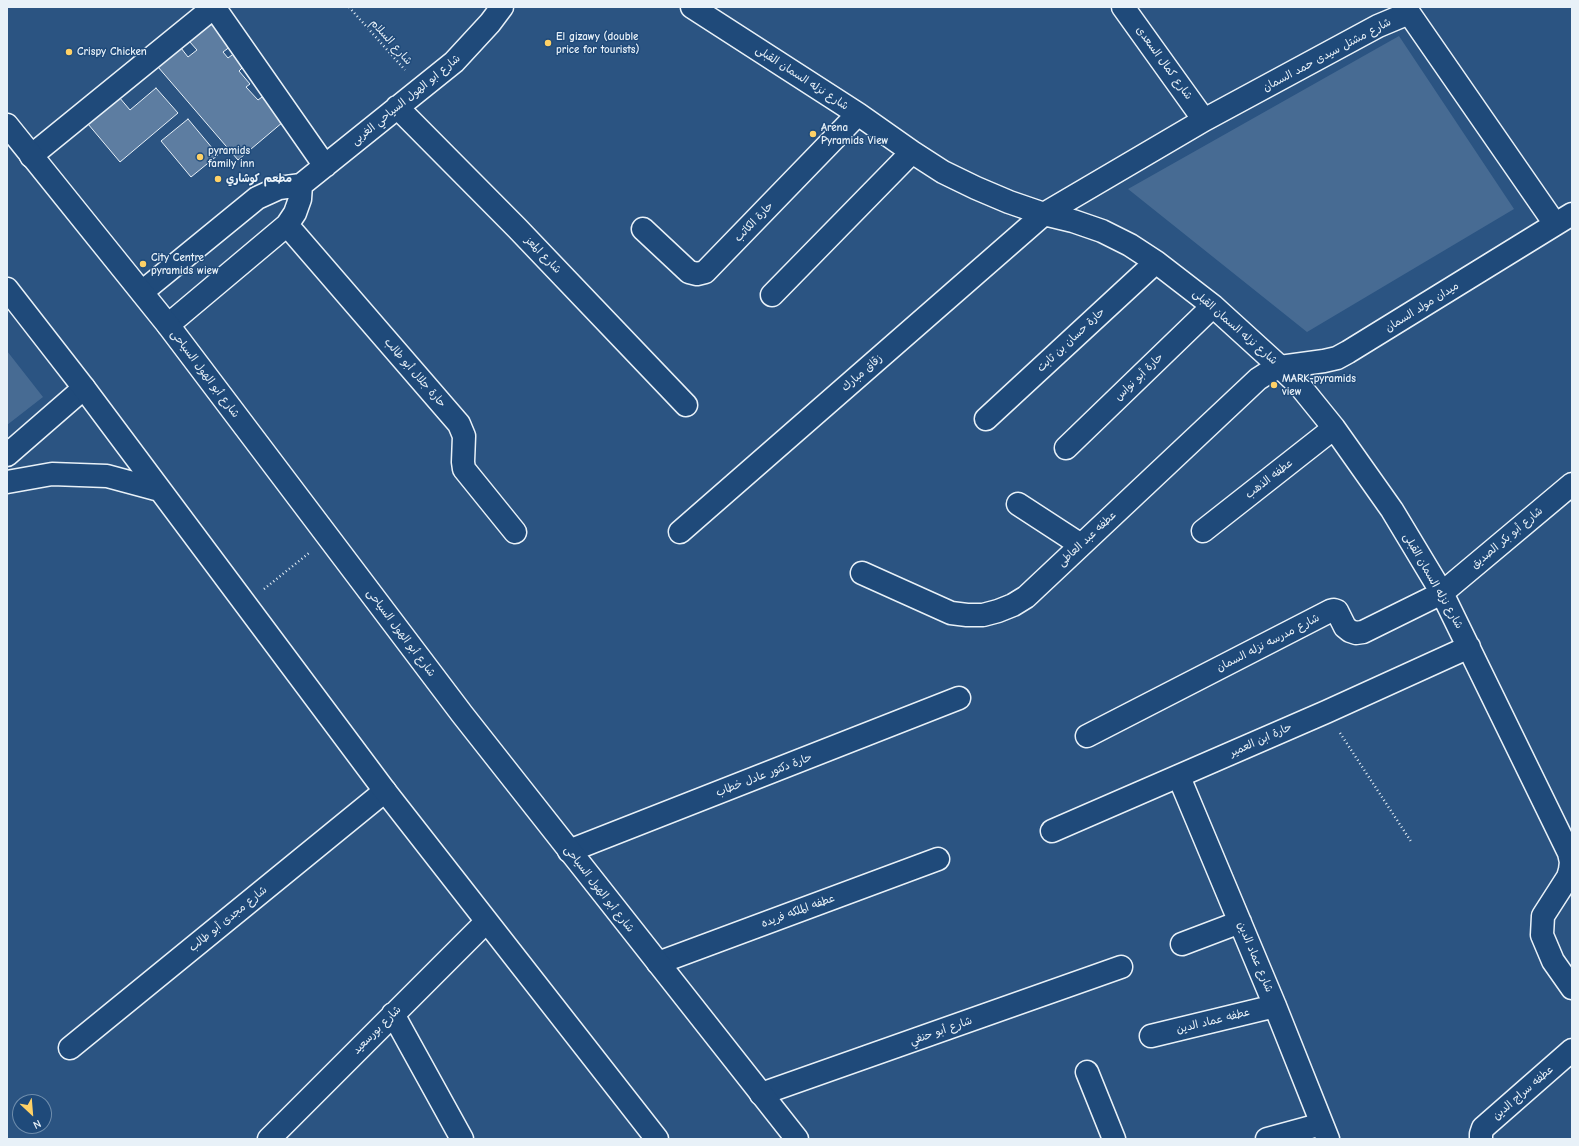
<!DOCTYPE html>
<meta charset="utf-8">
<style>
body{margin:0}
#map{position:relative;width:1579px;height:1146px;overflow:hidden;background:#2b5482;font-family:"Comic Neue",sans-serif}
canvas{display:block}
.frame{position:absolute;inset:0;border:8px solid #e8f1f8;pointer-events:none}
.north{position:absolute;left:12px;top:1094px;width:40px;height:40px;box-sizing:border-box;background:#1f4a7a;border:1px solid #6f8dac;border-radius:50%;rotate:154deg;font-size:11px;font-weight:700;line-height:16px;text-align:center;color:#e8f1f8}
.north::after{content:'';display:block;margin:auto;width:14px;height:18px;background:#ffd166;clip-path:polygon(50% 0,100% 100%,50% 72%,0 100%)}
</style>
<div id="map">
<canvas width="1579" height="1146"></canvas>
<div class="frame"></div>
<div class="north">N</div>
</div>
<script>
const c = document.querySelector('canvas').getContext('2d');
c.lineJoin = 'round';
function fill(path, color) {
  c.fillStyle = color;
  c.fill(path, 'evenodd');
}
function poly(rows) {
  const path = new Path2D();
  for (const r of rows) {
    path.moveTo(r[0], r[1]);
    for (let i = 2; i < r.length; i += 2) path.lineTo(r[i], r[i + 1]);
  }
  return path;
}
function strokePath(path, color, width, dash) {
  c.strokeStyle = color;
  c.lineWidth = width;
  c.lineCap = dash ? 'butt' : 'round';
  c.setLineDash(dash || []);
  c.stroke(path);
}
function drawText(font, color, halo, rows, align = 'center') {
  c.font = font + ' "Comic Neue","Playpen Sans Arabic",sans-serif';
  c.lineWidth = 3;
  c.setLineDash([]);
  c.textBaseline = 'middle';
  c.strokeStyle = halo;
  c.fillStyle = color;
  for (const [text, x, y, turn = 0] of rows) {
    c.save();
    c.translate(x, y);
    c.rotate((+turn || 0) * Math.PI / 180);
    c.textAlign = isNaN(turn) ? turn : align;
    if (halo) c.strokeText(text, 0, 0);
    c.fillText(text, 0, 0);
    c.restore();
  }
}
const green = poly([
 [1399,36,1514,209,1307,332,1128,189],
 [7,351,43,397,7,425]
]);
const building = poly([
 [211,22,231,46,223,52,228,58,236,52,246,64,239,71,250,84,246,87,258,100,262,97,283,122,238,160,158,67,181,48,188,57,197,50,189,41,211,22],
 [156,88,178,113,120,162,88,124,119,97,130,110,156,88],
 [188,119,218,155,191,177,161,141,188,119]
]);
const path = poly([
 [349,7,405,70],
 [264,589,309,553],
 [1340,733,1412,843]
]);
const minor = poly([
 [214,7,325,166],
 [692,7,858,114,912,152,943,172,976,188,1009,202,1044,214,1073,221,1102,231,1130,245,1156,262,1213,306,1280,367,1300,386,1334,428,1392,510,1442,593,1569,853,1571,862,1570,870,1568,877,1543,916,1542,935,1553,961,1572,988],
 [1123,7,1204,120],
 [397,107,517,228,686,405],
 [31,156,214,7],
 [287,225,459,424,464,436,463,462,464,469,515,532],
 [643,229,689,272,697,274,705,272,858,114],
 [142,292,257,198,279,188,301,185,454,62,490,23,502,7],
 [772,295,912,152],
 [168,325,287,225,295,213,300,199,301,185],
 [986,419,1156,262],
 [1066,448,1213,306],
 [7,455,84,388],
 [1018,504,1081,545],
 [1203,531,1334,428],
 [680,532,1044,214,1204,120,1378,26,1409,13,1555,224],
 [862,573,951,613,967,615,983,615,998,611,1013,605,1026,597,1258,379,1269,372,1280,367,1324,361,1337,358,1348,352,1572,214],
 [1087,736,1330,611,1334,610,1337,611,1345,627,1350,631,1356,633,1363,632,1442,593,1572,484],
 [1179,777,1275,1006,1328,1139],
 [1052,831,1326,712,1469,647],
 [569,851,959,698],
 [1182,944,1240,922],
 [658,963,938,859],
 [393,1014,462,1139],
 [1151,1036,1275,1006],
 [70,1048,385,791],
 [1087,1072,1114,1139],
 [761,1094,1121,967],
 [269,1139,486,922],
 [1267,1139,1322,1124],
 [1481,1139,1481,1134,1483,1128,1572,1050]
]);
const major = poly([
 [7,125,168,325,462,714,797,1139],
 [7,289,84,388,385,791,657,1139],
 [7,482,52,474,107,476,159,490]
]);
const markers = [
 [548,43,4,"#ffd166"],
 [69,52,4,"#ffd166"],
 [813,134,4,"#ffd166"],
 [200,157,4,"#ffd166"],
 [218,179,4,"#ffd166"],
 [143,264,4,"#ffd166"],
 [1274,385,4,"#ffd166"]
];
const poiNames = [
 ["El gizawy (double",556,37],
 ["price for tourists)",556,50],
 ["Crispy Chicken",77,52],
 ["Arena",821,128],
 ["Pyramids View",821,141],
 ["pyramids",208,151],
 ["family inn",208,164],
 ["مطعم كوشاري",226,179],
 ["City Centre",151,258],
 ["pyramids wiew",151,271],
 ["MARK-pyramids",1282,379],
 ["view",1282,392]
];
const streetNames = [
 ["شارع السلام",391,42,48],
 ["شارع مشتل سيدى حمد السمان",1327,55,-28],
 ["شارع كمال السعدى",1164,63,54],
 ["شارع نزله السمان القبلى",802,78,33],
 ["شارع ابو الهول السياحي الغربى",406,100,-39],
 ["حارة الكاتب",754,222,-46],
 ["شارع المعز",543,255,46],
 ["ميدان مولد السمان",1422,307,-32],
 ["شارع نزله السمان القبلى",1235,327,41],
 ["حارة حسان بن ثابت",1071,340,-43],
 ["حارة جلال أبو طالب",415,373,49],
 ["زقاق مبارك",862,373,-41],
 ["شارع أبو الهول السياحى",205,374,53],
 ["حارة أبو نواس",1139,377,-44],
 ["عطفه الذهب",1269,479,-38],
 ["شارع أبو بكر الصديق",1507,538,-40],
 ["عطفه عبد العاطى",1087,539,-43],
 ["شارع نزله السمان القبلى",1433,581,60],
 ["شارع أبو الهول السياحى",401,633,53],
 ["شارع مدرسه نزله السمان",1268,643,-27],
 ["حارة ابن العمير",1261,740,-24],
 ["حارة دكتور عادل خطاب",764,775,-21],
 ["شارع أبو الهول السياحى",599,889,52],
 ["عطفه الملكه فريده",798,911,-20],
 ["شارع مجدى أبو طالب",228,919,-39],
 ["شارع عماد الدين",1255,957,67],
 ["عطفه عماد الدين",1213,1021,-14],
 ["شارع بورسعيد",377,1030,-45],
 ["شارع أبو حنفي",941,1031,-19],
 ["عطفه سراج الدين",1523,1093,-41]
];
fill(green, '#476b93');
fill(building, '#5d7da1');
strokePath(building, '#e8f1f8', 1);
strokePath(minor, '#e8f1f8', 25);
strokePath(major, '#e8f1f8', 25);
strokePath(path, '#e8f1f8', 2.5, [1, 3]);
strokePath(minor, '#1f4a7a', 22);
strokePath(major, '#1f4a7a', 22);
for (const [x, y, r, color] of markers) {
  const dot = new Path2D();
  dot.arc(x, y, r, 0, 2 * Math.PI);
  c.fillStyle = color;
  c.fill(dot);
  strokePath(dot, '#1f4a7a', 1.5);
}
drawText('bold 11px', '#e8f1f8', '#1f4a7a', poiNames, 'left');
drawText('11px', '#e8f1f8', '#1f4a7a', streetNames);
</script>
